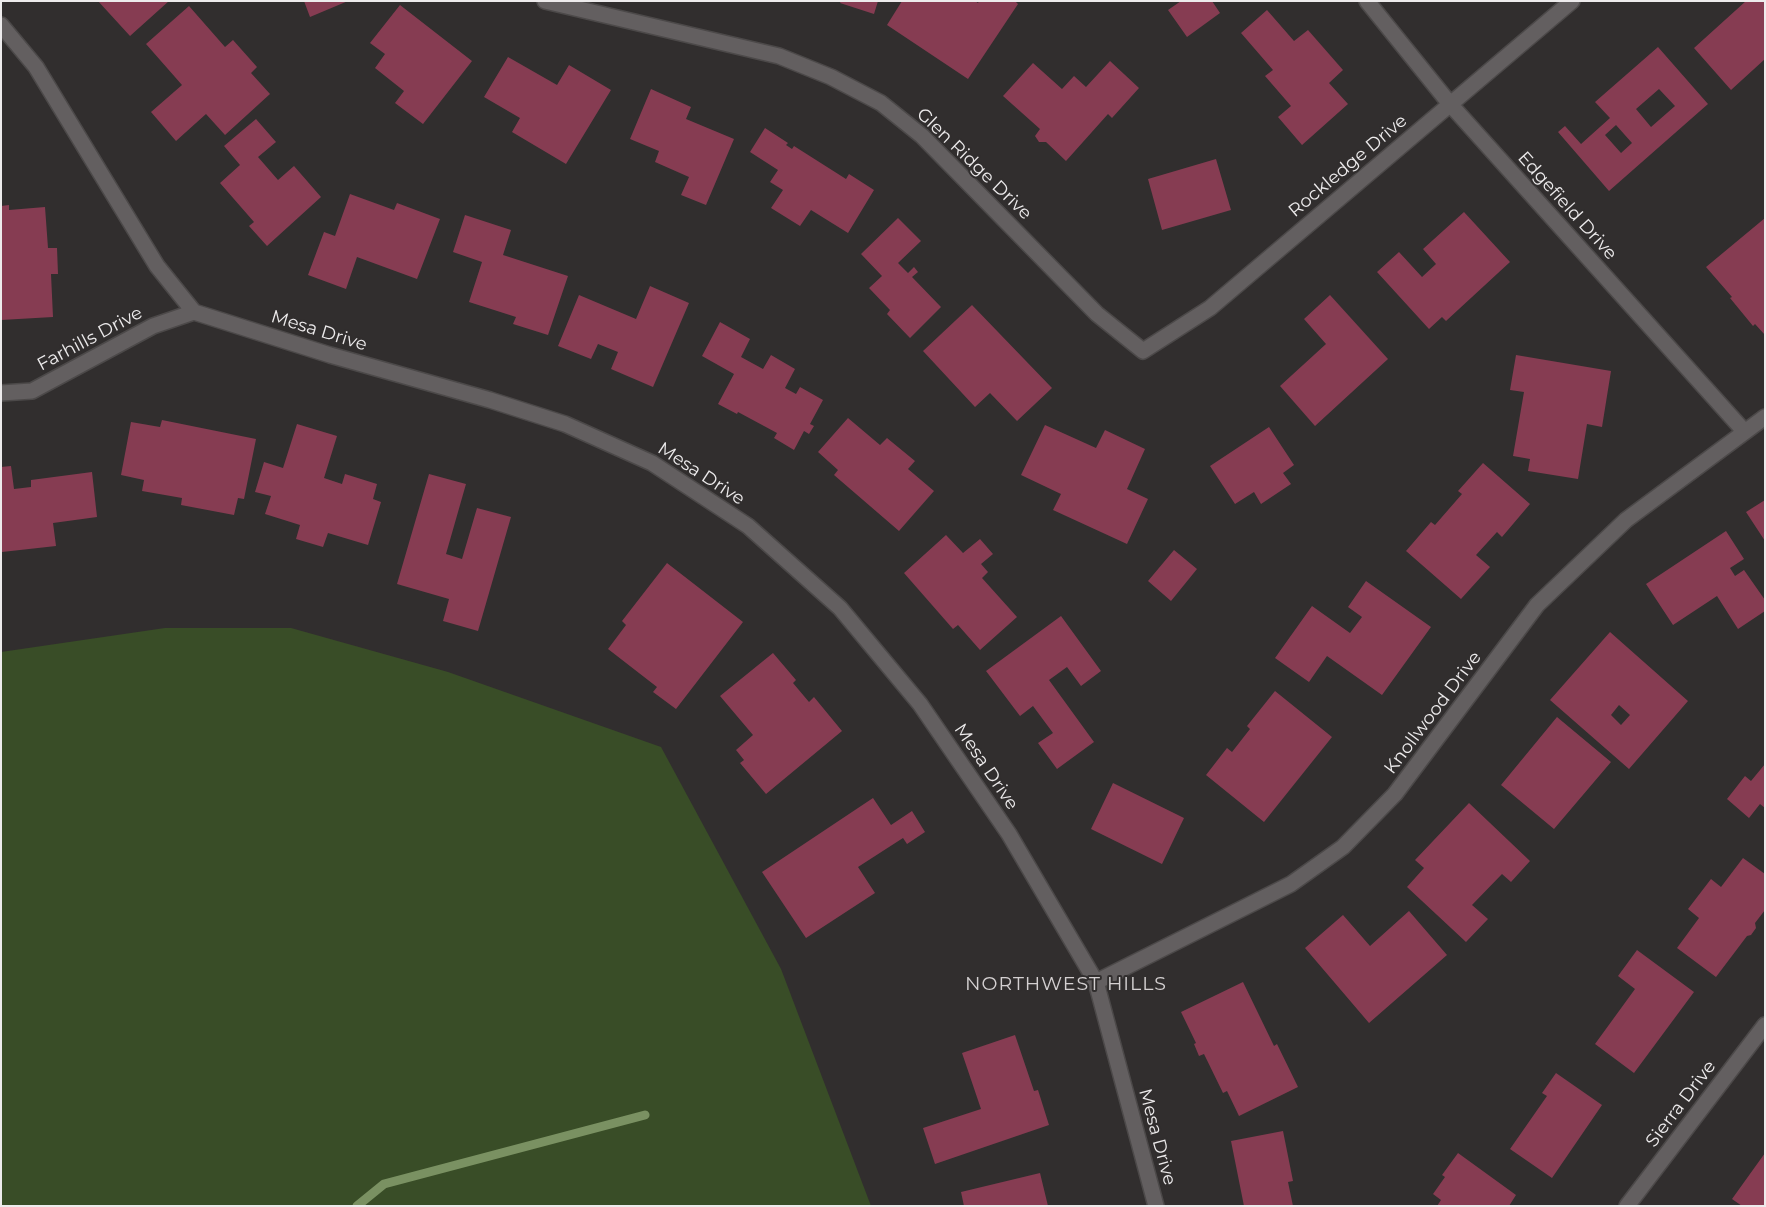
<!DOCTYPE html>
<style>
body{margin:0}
#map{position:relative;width:1766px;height:1207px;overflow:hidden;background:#312e2e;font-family:Montserrat,sans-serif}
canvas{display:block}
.frame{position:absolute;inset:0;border:2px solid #edebec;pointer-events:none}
</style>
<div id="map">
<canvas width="1766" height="1207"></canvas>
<div class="frame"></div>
</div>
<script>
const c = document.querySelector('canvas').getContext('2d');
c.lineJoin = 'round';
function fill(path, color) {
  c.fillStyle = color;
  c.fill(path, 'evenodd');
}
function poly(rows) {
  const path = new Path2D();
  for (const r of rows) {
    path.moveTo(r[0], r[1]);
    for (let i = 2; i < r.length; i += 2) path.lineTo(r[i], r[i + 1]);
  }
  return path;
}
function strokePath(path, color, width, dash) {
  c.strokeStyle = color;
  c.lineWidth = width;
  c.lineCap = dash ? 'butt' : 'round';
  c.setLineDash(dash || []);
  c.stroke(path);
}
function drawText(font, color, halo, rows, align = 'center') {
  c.font = font + ' Montserrat,sans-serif';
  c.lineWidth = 4;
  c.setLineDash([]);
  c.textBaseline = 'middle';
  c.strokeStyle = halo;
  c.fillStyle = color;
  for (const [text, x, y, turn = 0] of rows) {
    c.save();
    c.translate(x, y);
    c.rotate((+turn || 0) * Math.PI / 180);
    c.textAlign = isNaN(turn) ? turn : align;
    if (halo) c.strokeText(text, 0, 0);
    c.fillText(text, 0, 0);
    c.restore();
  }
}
const green = poly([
 [165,628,291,628,448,672,661,747,781,969,871,1206,1,1206,1,652]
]);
const stream = poly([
 [357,1206,384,1184,645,1115]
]);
const building = poly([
 [98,1,169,1,130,36],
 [304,1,348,1,310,17],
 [841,1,878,1,874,14,840,3],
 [902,1,975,1,978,3,979,1,1015,1,1018,4,968,79,887,25],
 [1181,1,1212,1,1220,13,1187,37,1168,10],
 [1746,1,1765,1,1765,59,1731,90,1694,48],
 [400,5,472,61,423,124,395,103,404,91,375,68,385,54,370,43],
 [189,6,225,47,233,40,257,67,251,73,270,94,225,135,206,114,176,141,151,112,182,85,146,44],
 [1267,10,1294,41,1308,30,1343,70,1329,83,1348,104,1302,145,1278,117,1291,106,1265,76,1273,70,1241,33],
 [1658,47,1708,104,1609,191,1558,132,1565,126,1581,144,1610,118,1595,102],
 [1659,89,1675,106,1651,127,1636,109],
 [1616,125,1632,143,1621,153,1605,135],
 [508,57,557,85,569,65,611,90,566,164,512,132,520,118,484,97],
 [1110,61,1139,88,1112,118,1108,114,1066,161,1046,142,1039,142,1035,136,1040,129,1003,96,1033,63,1062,89,1074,76,1086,87],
 [651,89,691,107,686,119,734,139,706,205,681,195,689,177,655,162,659,151,630,139],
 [256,119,276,142,258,157,278,180,294,166,321,197,267,246,249,226,254,222,220,183,240,165,224,146],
 [765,128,788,143,786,145,792,149,794,146,846,179,849,174,874,190,848,233,811,210,800,226,771,208,783,190,770,182,778,170,750,152],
 [1216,159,1231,210,1162,230,1148,179],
 [350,194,394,210,397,203,440,219,417,279,357,257,346,289,308,275,324,232,335,236],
 [9,205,9,210,45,207,48,248,57,248,58,274,51,274,53,317,1,320,1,206],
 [1464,212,1510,262,1446,321,1442,317,1429,329,1377,272,1399,252,1422,277,1436,264,1423,249],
 [465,215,511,230,503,255,568,276,548,335,513,324,516,317,469,302,482,262,453,252],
 [898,218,921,241,898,263,908,273,914,267,918,272,912,277,941,307,910,338,887,314,890,310,869,288,882,276,861,254],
 [1765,218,1765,335,1755,324,1753,326,1730,298,1732,297,1706,267],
 [650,286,689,303,653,387,611,369,618,352,598,344,591,359,558,346,579,295,636,319],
 [1330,295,1388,359,1315,426,1280,386,1326,344,1304,319],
 [972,305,1052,388,1017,421,990,393,975,407,923,351],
 [720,322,750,339,741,357,763,369,771,355,795,369,785,388,796,394,800,387,823,400,810,424,814,426,809,434,804,431,794,450,774,438,777,433,738,412,737,414,718,404,734,374,702,356],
 [1516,355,1611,371,1602,427,1587,424,1578,479,1528,471,1530,459,1513,456,1524,392,1510,390],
 [848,418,880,445,887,438,915,461,908,469,934,491,899,531,834,475,838,470,818,452],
 [162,420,256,439,244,499,238,498,234,515,181,505,182,498,142,491,144,480,121,475,131,422,160,427],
 [297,424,337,436,324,478,342,484,345,474,377,484,373,499,381,502,368,545,328,533,323,547,296,539,300,525,265,514,271,496,255,492,264,462,283,468],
 [1045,425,1096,448,1105,430,1145,449,1127,489,1148,499,1127,544,1053,510,1061,494,1021,475],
 [1269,427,1294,465,1283,473,1291,484,1261,504,1254,492,1235,504,1210,466],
 [1483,463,1530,504,1502,537,1497,532,1476,555,1490,567,1461,599,1406,551,1431,522,1435,525,1462,494,1458,491],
 [11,466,14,489,31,487,31,480,92,472,97,517,53,523,56,546,2,552,1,467],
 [429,474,466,484,446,554,462,559,477,508,511,517,478,631,443,621,449,599,397,584],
 [1765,500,1765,541,1746,512],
 [1726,531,1744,559,1730,568,1735,576,1744,570,1765,600,1765,611,1738,629,1717,596,1673,625,1646,584],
 [946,535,963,553,980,539,993,554,981,564,988,572,982,578,1017,617,980,650,958,625,953,629,904,573],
 [1174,550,1197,569,1171,601,1148,581],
 [667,563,743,622,676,709,653,692,657,687,608,649,626,625,622,621],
 [1366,581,1431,627,1382,695,1327,656,1309,682,1275,658,1312,606,1350,633,1362,617,1348,607],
 [1061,616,1101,671,1081,686,1067,667,1049,680,1094,742,1057,769,1038,743,1053,733,1033,706,1020,716,986,671],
 [1610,632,1688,701,1629,769,1550,700],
 [1619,705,1630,715,1621,725,1611,715],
 [773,653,796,680,793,683,809,702,814,697,842,731,766,794,740,763,744,760,736,750,753,735,720,696],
 [1275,691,1332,737,1264,822,1206,775,1227,748,1232,752,1250,729,1247,726],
 [1557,717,1611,762,1554,829,1501,785],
 [1765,764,1765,808,1760,804,1749,818,1727,799,1745,776,1751,781],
 [1113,783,1184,818,1162,864,1091,829],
 [873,798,891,825,912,811,925,832,907,844,903,838,858,867,875,893,806,938,762,872],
 [1469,803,1530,861,1511,882,1502,874,1472,905,1488,919,1466,942,1407,887,1424,868,1415,860],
 [1743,858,1765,874,1765,910,1755,923,1756,928,1751,935,1747,936,1716,977,1677,948,1699,918,1688,909,1711,879,1721,887],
 [1409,911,1447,955,1369,1023,1305,948,1343,915,1370,946],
 [1637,950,1694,992,1634,1073,1595,1044,1635,989,1618,976],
 [1243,982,1274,1046,1277,1044,1298,1087,1239,1116,1227,1091,1223,1093,1204,1054,1199,1056,1194,1044,1196,1043,1181,1012],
 [1015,1035,1034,1091,1038,1090,1049,1125,935,1164,923,1128,981,1109,962,1053],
 [1556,1073,1602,1105,1552,1178,1510,1149,1547,1096,1542,1093],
 [1283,1131,1293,1181,1288,1182,1293,1206,1244,1206,1231,1141],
 [1458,1153,1516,1195,1509,1206,1437,1206,1441,1200,1433,1194,1445,1177,1442,1175],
 [1765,1153,1765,1206,1742,1206,1732,1199],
 [1040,1173,1048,1206,964,1206,961,1192]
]);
const minor = poly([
 [545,1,779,56,831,77,881,103,922,136,1097,314,1143,351,1210,308,1572,1],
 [1367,1,1450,104,1744,431],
 [1,25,36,67,157,266,194,312,330,355,490,400,565,424,652,463,748,526,840,608,920,704,1009,834,1096,982,1156,1206],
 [1,393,32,391,153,326,194,312],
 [1096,982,1291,884,1343,847,1395,794,1537,605,1626,520,1765,417],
 [1627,1206,1765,1025]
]);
const streetNames = [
 ["Glen Ridge Drive",974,164,44],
 ["Rockledge Drive",1348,166,-40],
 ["Edgefield Drive",1567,206,48],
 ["Mesa Drive",319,331,17],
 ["Farhills Drive",90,339,-28],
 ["Mesa Drive",701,474,33],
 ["Knollwood Drive",1433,713,-53],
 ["Mesa Drive",986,767,56],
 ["Sierra Drive",1681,1104,-53],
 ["Mesa Drive",1157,1137,75]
];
const neighbourhoodNames = [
 ["NORTHWEST HILLS",1066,984]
];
fill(green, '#394d27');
strokePath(stream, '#7a9162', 9);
fill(building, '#863c52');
strokePath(minor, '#4c4949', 18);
strokePath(minor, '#635f60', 15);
drawText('18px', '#edebec', '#312e2e', streetNames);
c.letterSpacing = '1px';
drawText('19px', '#d4d0d1', '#312e2e', neighbourhoodNames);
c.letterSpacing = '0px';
</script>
